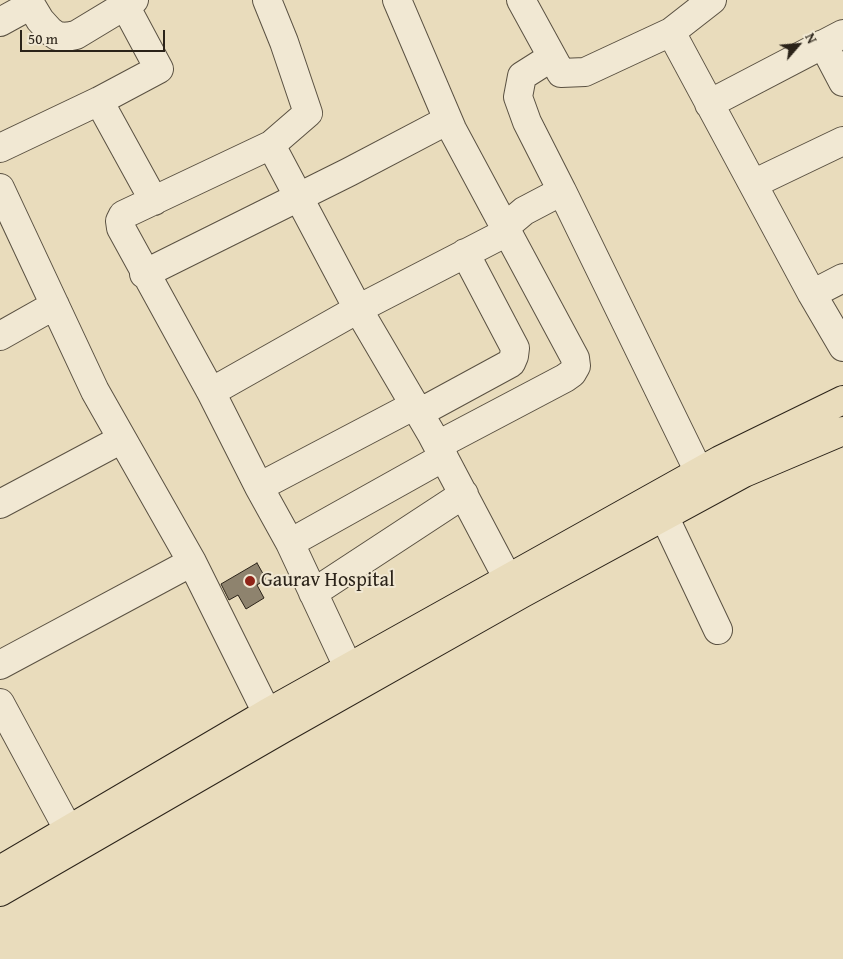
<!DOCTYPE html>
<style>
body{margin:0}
#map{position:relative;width:843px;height:959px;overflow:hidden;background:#e9dcbc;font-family:"Gentium Book Plus",serif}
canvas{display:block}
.north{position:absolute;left:773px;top:20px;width:50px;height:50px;-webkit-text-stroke:4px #f1e8d3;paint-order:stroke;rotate:63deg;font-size:14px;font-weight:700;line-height:20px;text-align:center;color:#2b2319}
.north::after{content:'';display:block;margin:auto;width:18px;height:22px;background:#2b2319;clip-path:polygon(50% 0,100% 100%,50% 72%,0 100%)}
.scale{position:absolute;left:20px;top:30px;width:145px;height:22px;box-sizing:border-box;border:2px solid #2b2319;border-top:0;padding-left:6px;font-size:15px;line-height:18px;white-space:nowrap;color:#2b2319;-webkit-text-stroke:4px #f1e8d3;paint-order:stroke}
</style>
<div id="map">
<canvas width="843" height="959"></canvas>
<div class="north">N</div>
<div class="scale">50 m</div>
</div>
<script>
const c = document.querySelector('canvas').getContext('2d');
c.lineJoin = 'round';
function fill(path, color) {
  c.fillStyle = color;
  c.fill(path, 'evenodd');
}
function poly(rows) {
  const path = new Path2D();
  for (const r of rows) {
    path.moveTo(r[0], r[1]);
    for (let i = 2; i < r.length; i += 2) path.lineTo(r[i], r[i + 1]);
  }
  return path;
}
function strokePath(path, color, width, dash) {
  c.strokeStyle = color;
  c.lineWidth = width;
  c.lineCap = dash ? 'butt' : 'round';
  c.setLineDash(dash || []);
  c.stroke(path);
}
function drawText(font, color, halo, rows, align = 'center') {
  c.font = font + ' "Gentium Book Plus",serif';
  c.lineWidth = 4;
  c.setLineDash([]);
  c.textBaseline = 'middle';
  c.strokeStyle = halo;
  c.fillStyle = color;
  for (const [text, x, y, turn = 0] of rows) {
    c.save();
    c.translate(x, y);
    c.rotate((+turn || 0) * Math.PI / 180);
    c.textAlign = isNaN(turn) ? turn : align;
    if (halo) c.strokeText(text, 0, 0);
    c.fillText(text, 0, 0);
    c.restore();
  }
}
const building = poly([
 [257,563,266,579,257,585,264,598,246,609,238,595,229,600,221,584,257,563]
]);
const minor = poly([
 [28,0,40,20,50,31,57,36,66,37,76,35,134,0],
 [267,0,284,42,308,113,271,145,123,215,120,221,121,228,211,392,259,487,290,543,348,667],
 [397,0,452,129,575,358,576,366,572,373,565,378,438,445],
 [521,0,561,73,585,72,671,32,712,0],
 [0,22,31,5],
 [671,32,812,294,843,347],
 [823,44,843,82],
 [99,101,154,201],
 [709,104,843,34],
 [271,145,358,309,432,435,508,579],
 [0,148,99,101,159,69,122,0],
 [753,184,843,141],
 [0,188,95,391,192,562,267,713],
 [562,191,699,472],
 [505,227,524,211,562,191,527,122,518,97,522,76,552,57],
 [144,274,349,172,448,120],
 [812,294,843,278],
 [0,336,55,305],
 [211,392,358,309,507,232],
 [419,413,511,363,514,356,515,348,465,253],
 [259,487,415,405],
 [0,504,122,439],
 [664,516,718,630],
 [290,543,444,457],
 [313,593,464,494],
 [0,665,192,562],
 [0,703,68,829]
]);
const major = poly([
 [0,870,267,713,720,460,843,400],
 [0,892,284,728,523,593,744,473,843,431]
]);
const markers = [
 [250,581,6,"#8f2418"]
];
const poiNames = [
 ["Gaurav Hospital",261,581]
];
fill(building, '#8e836e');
strokePath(building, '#2b2319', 1);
strokePath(minor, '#5a5142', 30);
strokePath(major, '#2b2319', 30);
strokePath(minor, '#f1e8d3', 28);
strokePath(major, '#e9dcbc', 28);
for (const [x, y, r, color] of markers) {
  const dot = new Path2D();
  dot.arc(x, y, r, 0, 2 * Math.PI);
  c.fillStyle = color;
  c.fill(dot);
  strokePath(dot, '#f1e8d3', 2);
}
drawText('20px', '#2b2319', '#f1e8d3', poiNames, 'left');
</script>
